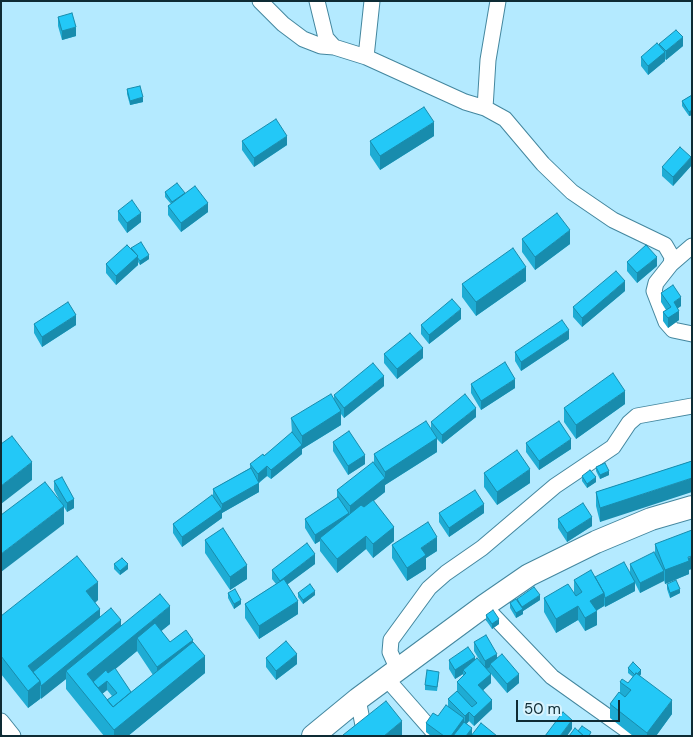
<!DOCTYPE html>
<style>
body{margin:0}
#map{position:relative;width:693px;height:737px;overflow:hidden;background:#b4eaff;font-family:"DM Sans",sans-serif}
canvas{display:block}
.frame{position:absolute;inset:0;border:2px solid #0e2b34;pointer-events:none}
.scale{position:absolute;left:516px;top:700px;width:104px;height:22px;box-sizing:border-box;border:2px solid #0e2b34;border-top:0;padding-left:6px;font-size:15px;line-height:18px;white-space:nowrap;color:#0e2b34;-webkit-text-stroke:4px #d8f3fd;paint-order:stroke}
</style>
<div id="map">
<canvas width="693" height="737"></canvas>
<div class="frame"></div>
<div class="scale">50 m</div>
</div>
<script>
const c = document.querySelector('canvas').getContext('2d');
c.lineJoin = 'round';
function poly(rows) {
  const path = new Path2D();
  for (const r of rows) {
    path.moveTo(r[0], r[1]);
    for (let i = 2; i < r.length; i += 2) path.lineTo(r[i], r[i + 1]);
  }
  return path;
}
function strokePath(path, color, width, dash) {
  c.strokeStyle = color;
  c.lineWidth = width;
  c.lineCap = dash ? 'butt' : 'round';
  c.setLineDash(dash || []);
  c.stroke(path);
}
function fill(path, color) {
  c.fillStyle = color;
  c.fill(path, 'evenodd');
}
const street = poly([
 [260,1,283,24,303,39,321,46,334,47,366,57,465,102,485,108,505,119,543,164,572,192,613,220,665,245,672,257,671,264],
 [317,1,326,38,334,47],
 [366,57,372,1],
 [485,108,488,60,498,1],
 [692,246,671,264,656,283,654,291,666,322,673,330,692,334],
 [485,607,552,677,635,736],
 [398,670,390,652,391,640,429,588,446,573,482,548,555,486,613,447,629,423,637,416,692,406],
 [386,678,437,736],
 [358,699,365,736],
 [1,721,13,736]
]);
const secondary = poly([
 [313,736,358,699,484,606,529,575,596,542,651,519,692,507]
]);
const wall = poly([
 [58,17,76,36,62,40,58,26],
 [659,44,683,46,666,60,665,59,665,61,648,75,641,66,641,57,659,46],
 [127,89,143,102,130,105,127,94],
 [692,95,692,115,689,116,682,106,682,101],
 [434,136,380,170,370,155,370,141],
 [242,141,287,145,254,167,242,150],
 [691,166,673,186,662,176,662,167],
 [165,192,185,193,208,212,181,232,168,215,168,206,171,204,165,197],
 [118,211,141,222,127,233,118,220],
 [522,239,570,244,535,270,522,252],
 [131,248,149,259,140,265,138,262,138,265,116,285,106,273,106,264,131,249],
 [627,262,657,266,637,283,627,271],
 [692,277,692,293,691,292,691,278],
 [526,281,476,316,462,297,462,284],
 [625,291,582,327,573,317,573,307],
 [661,293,681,306,678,308,679,320,668,328,663,321,663,312,666,310,661,302],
 [461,319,429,344,421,334,421,325],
 [34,324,76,325,42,347,34,333],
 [569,339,521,371,515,361,515,352],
 [384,354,423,358,397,379,384,363],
 [471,384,515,388,481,410,471,393],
 [384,386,344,418,341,414,341,425,302,449,302,454,271,479,267,476,259,483,259,492,222,513,222,518,182,547,173,533,173,524,213,496,213,489,250,468,250,464,264,456,292,433,291,418,334,399,334,395],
 [625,404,576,439,564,422,564,408],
 [476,417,442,444,437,439,437,452,385,485,385,492,373,501,394,541,373,558,366,549,337,573,320,551,320,541,315,544,305,528,305,519,337,498,337,490,374,463,374,454,431,429,431,422],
 [333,442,365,464,348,475,333,451],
 [526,443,571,449,539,470,526,452],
 [692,461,600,522,596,506,596,492],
 [596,467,609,475,600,479,596,471],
 [484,473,530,483,497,505,484,487],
 [582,476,596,482,587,488,582,481],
 [54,481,74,508,67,512,64,507,64,524,61,503,54,490],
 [439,513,484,513,449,537,439,522],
 [558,519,592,526,567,542,558,528],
 [205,540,247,579,230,590,205,553],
 [655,544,689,570,689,574,665,584,664,580,640,593,635,583,635,591,605,607,604,605,604,606,596,611,597,625,585,631,578,620,556,633,544,612,544,598,574,593,574,580,630,573,630,564,655,555],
 [392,545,437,551,426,558,426,569,407,581,392,558],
 [114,564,128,569,120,575,114,569],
 [315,564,287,584,298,614,259,639,245,618,245,604,276,584,272,579,272,570],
 [667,584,680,593,670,598,667,589],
 [228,593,241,604,234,609,228,598],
 [298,593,315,595,303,604,298,597],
 [517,599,540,600,523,611,523,614,516,618,510,608,510,603,517,601],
 [98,600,95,603,100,617,121,626,170,624,161,631,170,642,193,642,205,673,128,736,104,736,66,689,66,679,28,708,1,674,1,616],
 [137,651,153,675,131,692,115,669],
 [107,690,112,696,107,700,102,694],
 [486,615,499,624,492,629,486,620],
 [474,642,497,657,519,683,507,693,491,674,491,683,483,690,492,709,474,726,469,721,466,724,472,735,497,736,431,736,426,732,426,723,438,716,448,706,448,699,457,691,457,682,463,677,463,674,455,679,449,669,449,660,475,659,480,661,474,651],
 [266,658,297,664,276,680,266,667],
 [628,668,641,674,640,676,672,714,656,736,633,736,610,718,610,704,620,693,620,682,628,683,633,677,628,673],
 [439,676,437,691,425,690,425,685]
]);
const shadedWall = poly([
 [76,27,76,36,62,40,62,31],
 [683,37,683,46,666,60,666,51],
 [665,52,665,61,648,75,648,66],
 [143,97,143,102,130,105,130,101],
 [692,110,692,115,689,116,689,112],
 [434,122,434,136,380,170,380,156],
 [287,136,287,145,254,167,254,158],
 [691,157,691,166,673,186,673,177],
 [208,203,208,212,181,232,181,223],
 [141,213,141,222,127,233,127,223],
 [570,230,570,244,535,270,535,257],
 [149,255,149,259,140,265,140,261],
 [138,256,138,265,116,285,116,276],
 [657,257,657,266,637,283,637,273],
 [526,267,526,281,476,316,476,302],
 [625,281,625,291,582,327,582,318],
 [681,297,681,306,674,311,674,302],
 [461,309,461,319,429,344,429,335],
 [679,311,679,320,668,328,668,318],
 [76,315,76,325,42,347,42,337],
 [569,330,569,339,521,371,521,362],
 [423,348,423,358,397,379,397,369],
 [384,376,384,386,344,418,344,408],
 [515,379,515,388,481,410,481,401],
 [625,391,625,404,576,439,576,425],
 [476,408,476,417,442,444,442,435],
 [341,411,341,425,302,449,302,454,271,479,271,470,302,445,302,436],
 [437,438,437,452,385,485,385,492,350,520,350,506,385,478,385,472],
 [571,439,571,449,539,470,539,461],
 [365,455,365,464,348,475,348,466],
 [32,462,32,480,1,504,1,486],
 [267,466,267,476,258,483,258,474],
 [530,469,530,483,497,505,497,492],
 [609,471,609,475,600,479,600,475],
 [596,477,596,482,587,488,587,484],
 [692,478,692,492,600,522,600,508],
 [259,483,259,492,222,513,222,518,182,547,182,537,222,509,222,504],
 [74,499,74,508,67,512,67,503],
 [484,504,484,513,449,537,449,528],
 [64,506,64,524,1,572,1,554],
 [349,513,349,522,320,538,320,541,315,544,315,535],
 [592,517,592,526,567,542,567,533],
 [394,527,394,541,373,558,373,544],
 [366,536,366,549,337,573,337,559],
 [437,537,437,551,426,558,426,569,407,581,407,568,421,548],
 [315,554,315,564,280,590,280,581],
 [692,556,692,569,689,570,689,574,665,584,665,570],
 [128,564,128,569,120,575,120,571],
 [247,565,247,579,230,590,230,577],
 [664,571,664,581,640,593,640,583],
 [98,582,98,600,86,609,86,591],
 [635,582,635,591,605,607,605,598],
 [680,589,680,593,670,598,670,593],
 [315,591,315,595,303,604,303,600],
 [604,593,604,606,590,614,590,601],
 [540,595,540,600,523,611,523,614,516,618,516,613,522,609,522,607],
 [241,600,241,604,234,609,234,604],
 [298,601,298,614,259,639,259,626],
 [170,606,170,624,143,646,137,638,137,651,95,686,87,674],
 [578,606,578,620,556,633,556,619],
 [100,609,100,627,35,678,28,666],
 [597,611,597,625,585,631,585,618],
 [499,619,499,624,492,629,492,624],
 [121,620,121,634,66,671,66,679,41,699,41,686],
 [193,640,193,653,157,681,157,667],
 [297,654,297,664,276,680,276,671],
 [497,654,497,663,490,664,490,667,485,670,485,661],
 [205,656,205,673,128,736,114,736,114,730],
 [475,657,475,666,463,670,463,674,455,679,455,670],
 [641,670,641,674,636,680,636,676],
 [491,674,491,683,478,695,478,685],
 [519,674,519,683,507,693,507,684],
 [40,681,40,699,28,708,28,691],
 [107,681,107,690,97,698,97,688],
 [492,700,492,709,474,726,474,717],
 [672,700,672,714,656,736,647,736,647,733],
 [469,712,469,721,465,726,465,716],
 [464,718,464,727,457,736,451,736],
 [572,720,572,729,567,736,560,736],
 [402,721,402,735,384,736],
 [472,728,472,736,466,736]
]);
const building = poly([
 [72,13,76,27,62,31,58,17,72,13],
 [676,30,683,37,666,51,659,44,676,30],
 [657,43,665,52,648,66,641,57,657,43],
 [140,86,143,97,130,101,127,89,140,86],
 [692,95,692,110,689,112,682,101,692,95],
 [424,107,434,122,380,156,370,141,424,107],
 [276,119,287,136,254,158,242,141,276,119],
 [680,147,691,157,673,177,662,167,680,147],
 [177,183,185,193,172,202,165,192,177,183],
 [195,186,208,203,181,223,168,206,195,186],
 [132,200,141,213,127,223,118,211,132,200],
 [557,213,570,230,535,257,522,239,557,213],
 [141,242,149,255,140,261,137,257,138,256,131,248,141,242],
 [127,245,138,256,116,276,106,264,127,245],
 [646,245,657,257,637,273,627,262,646,245],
 [513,248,526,267,476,302,462,284,513,248],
 [616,271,625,281,582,318,573,307,616,271],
 [673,285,681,297,674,302,679,311,668,318,663,312,671,307,661,293,673,285],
 [452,299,461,309,429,335,421,325,452,299],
 [68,302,76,315,42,337,34,324,68,302],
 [562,320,569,330,521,362,515,352,562,320],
 [410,333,423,348,397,369,384,354,410,333],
 [505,362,515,379,481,401,471,384,505,362],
 [373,363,384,376,344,408,334,395,373,363],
 [613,373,625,391,576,425,564,408,613,373],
 [331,394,341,411,302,436,291,418,331,394],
 [465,394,476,408,442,435,431,422,465,394],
 [426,421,437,438,385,472,374,454,426,421],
 [559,421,571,439,539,461,526,443,559,421],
 [349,431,365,455,348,466,333,442,349,431],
 [292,432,302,445,271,470,267,466,258,474,250,464,263,454,264,456,292,432],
 [12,436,32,462,1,486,1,444,12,436],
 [517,450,530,469,497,492,484,473,517,450],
 [692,461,692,478,600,508,596,492,692,461],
 [373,462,385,478,350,506,337,490,373,462],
 [605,463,609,471,600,475,596,467,605,463],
 [251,468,259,483,222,504,213,489,251,468],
 [590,470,596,477,587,484,582,476,590,470],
 [62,477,74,499,67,503,54,481,62,477],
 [45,482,64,506,1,554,1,515,45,482],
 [475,490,484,504,449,528,439,513,475,490],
 [212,495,222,509,182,537,173,524,212,495],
 [338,497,349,513,315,535,305,519,338,497],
 [373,500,394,527,373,544,366,536,337,559,320,538,361,505,364,507,373,500],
 [583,503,592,517,567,533,558,519,583,503],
 [428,522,437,537,421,548,426,555,407,568,392,545,428,522],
 [223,528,247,565,230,577,205,540,223,528],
 [692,530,692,556,688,557,689,561,665,570,655,544,692,530],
 [307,543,315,554,280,581,272,570,307,543],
 [654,552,664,571,640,583,630,564,654,552],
 [77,556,98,582,86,591,100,609,28,666,40,681,28,691,1,656,1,616,77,556],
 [122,558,128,564,120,571,114,564,122,558],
 [624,562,635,582,605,598,604,593,595,577,624,562],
 [591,570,604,593,590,601,597,611,585,618,578,606,556,619,544,598,568,584,576,596,582,592,574,580,591,570],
 [284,579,298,601,259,626,245,604,284,579],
 [676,580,680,589,670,593,667,584,676,580],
 [310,584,315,591,303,600,298,593,310,584],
 [534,587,540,595,522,607,517,599,534,587],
 [235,589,241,600,234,604,228,593,235,589],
 [160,594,170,606,87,674,113,707,193,642,205,656,114,730,66,671,160,594],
 [516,599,523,609,516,613,510,603,516,599],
 [111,608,121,620,41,686,40,681,33,672,111,608],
 [493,610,499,619,492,624,486,615,493,610],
 [155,623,170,642,186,630,193,640,157,667,137,638,155,623],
 [486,635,497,654,485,661,474,642,486,635],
 [286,641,297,654,276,671,266,658,286,641],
 [468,647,475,657,455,670,449,660,468,647],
 [502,654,519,674,507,684,490,664,502,654],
 [477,658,491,674,478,685,492,700,474,717,469,712,465,716,448,699,457,691,472,707,477,703,457,682,466,673,463,670,477,658],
 [633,662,641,670,637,674,636,673,635,675,628,668,633,662],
 [115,668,131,692,113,707,107,700,117,693,107,681,98,688,93,682,106,670,108,673,115,668],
 [427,670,439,672,437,687,425,685,427,670],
 [636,673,672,700,647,733,610,704,619,692,625,697,631,690,620,682,622,679,628,683,636,673],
 [386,701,402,721,384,736,344,736,343,735,386,701],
 [446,705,464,718,451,736,444,736,426,723,433,713,438,716,446,705],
 [563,712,572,720,560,736,545,736,563,712],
 [464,722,472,728,466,736,453,736,464,722],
 [481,723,497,736,471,736,481,723],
 [582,726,591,732,589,736,584,736,578,731,582,726],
 [575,728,584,736,569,736,575,728]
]);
strokePath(street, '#44879f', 17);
strokePath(secondary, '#44879f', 24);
strokePath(street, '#fff', 15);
strokePath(secondary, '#fff', 22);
fill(wall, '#1eacd4');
fill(shadedWall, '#188cad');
fill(building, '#23c8f7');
strokePath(building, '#188cad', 1);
</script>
